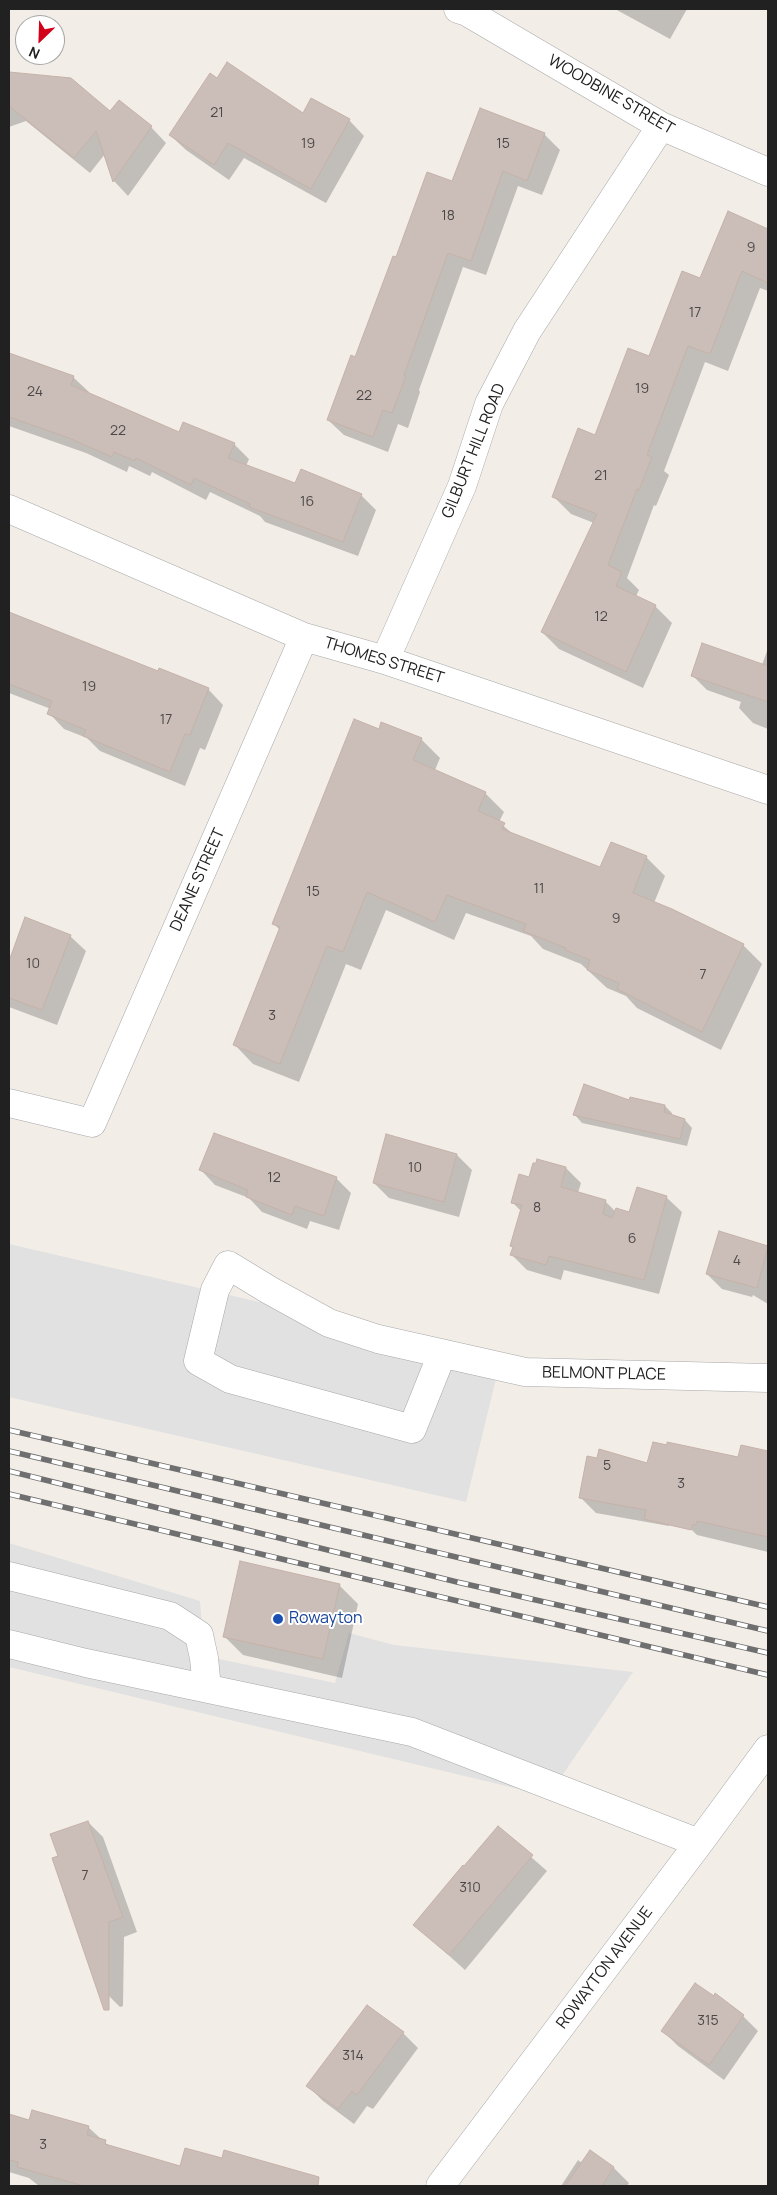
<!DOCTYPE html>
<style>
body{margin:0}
#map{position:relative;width:777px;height:2195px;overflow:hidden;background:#f2ede7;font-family:Manrope,sans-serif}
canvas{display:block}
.frame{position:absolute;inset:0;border:10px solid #212121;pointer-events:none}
.north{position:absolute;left:15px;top:15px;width:50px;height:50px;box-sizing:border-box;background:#fff;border:1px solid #a6a6a6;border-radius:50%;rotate:204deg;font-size:14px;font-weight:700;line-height:20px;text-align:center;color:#212121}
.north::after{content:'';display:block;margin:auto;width:18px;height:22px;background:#d20019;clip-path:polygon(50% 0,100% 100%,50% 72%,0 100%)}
</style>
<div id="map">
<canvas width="777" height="2195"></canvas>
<div class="frame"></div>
<div class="north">N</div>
</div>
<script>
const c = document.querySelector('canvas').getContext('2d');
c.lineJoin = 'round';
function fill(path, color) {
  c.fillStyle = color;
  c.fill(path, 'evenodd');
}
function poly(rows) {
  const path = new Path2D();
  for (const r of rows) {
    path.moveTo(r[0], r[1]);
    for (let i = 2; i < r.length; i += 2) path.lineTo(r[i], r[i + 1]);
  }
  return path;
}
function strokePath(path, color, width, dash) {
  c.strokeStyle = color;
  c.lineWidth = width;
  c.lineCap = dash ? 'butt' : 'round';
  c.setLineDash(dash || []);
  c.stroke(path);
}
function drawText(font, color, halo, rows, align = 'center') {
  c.font = font + ' Manrope,sans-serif';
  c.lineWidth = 4;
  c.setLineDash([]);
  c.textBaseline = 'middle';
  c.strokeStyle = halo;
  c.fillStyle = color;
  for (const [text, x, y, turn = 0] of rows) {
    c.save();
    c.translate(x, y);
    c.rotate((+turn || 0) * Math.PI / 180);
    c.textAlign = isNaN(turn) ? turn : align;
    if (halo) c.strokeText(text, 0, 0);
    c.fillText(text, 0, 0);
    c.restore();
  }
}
const parking = poly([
 [9,1244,501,1358,466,1502,9,1397],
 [9,1543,200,1601,204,1656,335,1683,349,1633,394,1645,633,1672,548,1796,9,1667]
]);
const shadow = poly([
 [615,9,687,9,670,39],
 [9,73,70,79,110,112,151,127,166,143,128,196,114,181,105,154,90,173,26,121,9,127],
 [217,79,303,115,349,120,364,136,326,203,244,158,229,180,186,150,170,135],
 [544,134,560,150,542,195,518,186,486,275,463,267,419,390,420,392,408,428,398,424,388,452,344,435,328,420,356,359,397,258],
 [728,213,768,230,768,291,760,288,728,371,705,362,664,471,669,475,656,506,654,505,627,578,639,590,636,596,655,606,672,623,643,688,559,649,542,632,594,523,571,514,553,496,596,437,701,279],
 [9,354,73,377,89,392,88,394,179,434,234,444,249,459,246,466,296,485,361,495,376,510,358,556,265,522,260,516,210,492,206,500,152,472,150,476,129,466,127,472,86,453,9,426],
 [9,614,159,673,208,689,223,705,205,750,200,748,185,786,100,751,87,738,64,729,49,713,51,709,9,693],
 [768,648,768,729,753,723,739,708,741,702,707,690,693,676,762,665],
 [379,730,421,739,440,758,435,770,485,793,504,812,499,822,514,835,601,868,646,857,665,876,654,903,743,945,762,964,721,1050,637,1008,626,996,607,988,581,964,543,949,531,936,466,913,454,940,386,910,361,970,346,964,299,1082,253,1064,235,1045,280,930,274,924],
 [70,936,86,951,57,1025,9,1007,9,958],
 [630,1102,665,1106,672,1113,672,1116,685,1120,692,1128,687,1146,582,1123,575,1115],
 [457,1155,472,1170,459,1217,389,1198,374,1183],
 [566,1168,581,1183,578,1193,606,1202,616,1212,630,1213,666,1197,682,1212,659,1294,564,1270,561,1280,527,1270,512,1255,522,1212,512,1202,530,1179],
 [200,1169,336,1178,351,1193,339,1230,310,1221,307,1229,262,1212,249,1198,215,1185],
 [720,1232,768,1247,768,1304,753,1295,752,1297,722,1289,707,1274],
 [742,1447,768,1453,768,1552,697,1535,677,1516,739,1458],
 [684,1486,669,1526,596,1513,581,1498],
 [339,1585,358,1604,342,1678,243,1655,224,1636],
 [88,1822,103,1837,137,1932,124,1937,123,2006,120,2007,105,1992],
 [498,1828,547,1871,465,1970,415,1925],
 [743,2016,758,2031,724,2080,678,2046,663,2031],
 [403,2033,418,2048,373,2109,367,2106,354,2124,323,2101,308,2086],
 [9,2116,30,2121,88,2127,110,2147,181,2167,223,2159,288,2170,305,2186,39,2186,29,2178,9,2172],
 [590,2152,614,2168,629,2183,627,2186,561,2186,578,2160,582,2163]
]);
const building = poly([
 [227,62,303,113,311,98,350,119,311,189,228,143,214,165,169,135,210,73,217,78,227,62],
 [9,72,71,78,110,111,119,100,152,126,113,182,96,131,74,158,9,106,9,72],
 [480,108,545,133,527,181,503,171,471,261,448,253,404,375,406,376,392,413,383,410,373,437,327,420,351,355,355,357,393,256,396,257,427,172,452,181,480,108],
 [728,211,768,229,768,283,742,271,710,354,688,346,647,455,652,457,639,490,637,489,608,565,622,572,616,586,656,605,626,672,541,632,597,514,552,497,578,428,595,435,628,348,649,356,682,271,700,278,728,211],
 [9,353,74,376,71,385,179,432,183,422,235,443,228,458,295,483,301,469,362,494,343,542,249,507,250,504,194,478,191,485,136,458,135,461,114,452,112,457,69,438,9,417,9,353],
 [9,612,158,671,159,668,209,688,190,735,185,734,170,772,83,736,86,730,47,714,52,701,9,684,9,612],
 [702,643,768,666,768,702,691,676,702,643],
 [354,719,379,729,381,722,422,738,413,760,486,792,478,811,505,823,502,829,600,867,611,842,647,856,633,893,672,909,744,944,702,1032,617,989,619,983,587,970,590,960,565,950,566,948,523,931,526,924,447,895,435,922,367,892,343,952,327,946,280,1064,233,1045,280,927,272,924,354,719],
 [25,917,71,935,42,1010,9,998,9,961,25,917],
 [584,1084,629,1100,630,1097,665,1105,664,1112,685,1119,680,1139,573,1115,584,1084],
 [214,1133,337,1177,324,1216,295,1206,292,1215,246,1197,248,1190,199,1170,214,1133],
 [386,1134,457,1154,444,1202,373,1183,386,1134],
 [537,1159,566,1167,561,1187,606,1200,603,1214,612,1218,616,1208,629,1212,637,1187,667,1196,644,1280,549,1256,546,1265,510,1255,513,1247,510,1246,522,1205,511,1203,519,1174,529,1177,533,1163,536,1163,537,1159],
 [719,1231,768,1246,757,1288,706,1274,719,1231],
 [653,1442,667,1445,667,1442,738,1457,741,1445,768,1451,768,1537,697,1521,696,1525,693,1524,691,1530,644,1519,646,1510,579,1498,587,1456,597,1458,599,1449,647,1463,653,1442],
 [240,1561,340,1584,323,1659,223,1637,240,1561],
 [88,1821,123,1917,109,1922,109,2010,104,2010,52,1858,58,1856,50,1834,88,1821],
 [498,1826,533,1855,449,1955,413,1925,463,1865,464,1866,498,1826],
 [695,1983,714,1996,715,1993,744,2015,709,2065,661,2031,695,1983],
 [367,2005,404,2032,357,2095,352,2091,338,2109,306,2086,367,2005],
 [32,2110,89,2126,87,2135,106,2140,105,2144,180,2166,185,2148,222,2158,224,2150,319,2177,318,2186,84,2186,17,2167,18,2162,9,2160,9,2114,29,2120,32,2110],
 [590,2150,614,2167,602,2186,565,2186,590,2150]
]);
const minor = poly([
 [458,9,467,12,661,126,768,172],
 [9,509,304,637,385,660,768,790],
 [385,660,462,486,489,404,527,331,661,126],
 [9,1103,92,1123,304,637],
 [442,1354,412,1429,230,1379,198,1361,215,1290,228,1265,269,1290,329,1323,378,1339,525,1372,768,1378],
 [9,1576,170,1616,199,1635,204,1658,207,1688],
 [9,1644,86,1663,412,1732,699,1843],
 [440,2186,699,1843,768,1749]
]);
const rail = poly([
 [9,1430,768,1607],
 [9,1451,768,1631],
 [9,1471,457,1582,768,1653],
 [9,1494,768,1675]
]);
const markers = [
 [278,1619,6,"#1a4fb4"]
];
const numberNames = [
 ["21",217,113],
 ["19",308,144],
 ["15",503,144],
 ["18",448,216],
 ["9",751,248],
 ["17",695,313],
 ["19",642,389],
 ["24",35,392],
 ["22",364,396],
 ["22",118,431],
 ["21",601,476],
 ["16",307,502],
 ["12",601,617],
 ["19",89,687],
 ["17",166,720],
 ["11",539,889],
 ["15",313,892],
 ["9",616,919],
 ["10",33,964],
 ["7",703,975],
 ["3",272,1016],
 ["10",415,1168],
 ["12",274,1178],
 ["8",537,1208],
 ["6",632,1239],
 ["4",737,1261],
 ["5",607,1466],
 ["3",681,1484],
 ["7",85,1876],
 ["310",470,1888],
 ["315",708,2021],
 ["314",353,2056],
 ["3",43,2145]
];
const streetNames = [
 ["WOODBINE STREET",611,95,30],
 ["GILBURT HILL ROAD",474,451,-68],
 ["THOMES STREET",384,661,17],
 ["DEANE STREET",198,880,-66],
 ["BELMONT PLACE",604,1374,1],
 ["ROWAYTON AVENUE",605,1968,-53]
];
const transitNames = [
 ["Rowayton",289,1619]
];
fill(parking, '#e1e1e1');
fill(shadow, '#0003');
fill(building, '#cbbeb9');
strokePath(building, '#c5b1a7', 1);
strokePath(minor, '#a8a8a8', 29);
strokePath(minor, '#fff', 28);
strokePath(rail, '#6f6f6f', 5.5);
strokePath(rail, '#fff', 4, [11]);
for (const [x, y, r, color] of markers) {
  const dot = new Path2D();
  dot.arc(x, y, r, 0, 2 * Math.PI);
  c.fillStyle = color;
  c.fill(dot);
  strokePath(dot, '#fff', 2);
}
drawText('14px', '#4c4847', null, numberNames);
drawText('16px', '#212121', '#fff', streetNames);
drawText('16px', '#164399', '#fff', transitNames, 'left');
</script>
